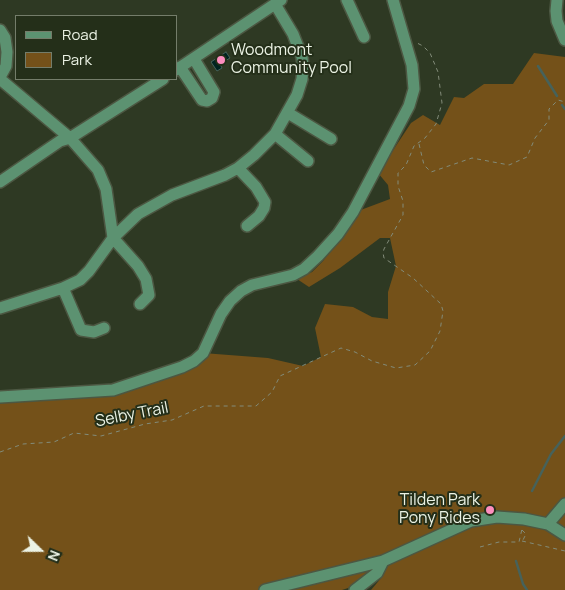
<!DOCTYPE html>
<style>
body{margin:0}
#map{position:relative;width:565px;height:590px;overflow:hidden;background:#2e3923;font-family:Manrope,sans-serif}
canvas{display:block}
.legend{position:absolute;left:15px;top:15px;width:162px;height:65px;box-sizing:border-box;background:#242f19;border:1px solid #747d6a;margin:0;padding:6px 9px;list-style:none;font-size:15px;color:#ebf2e4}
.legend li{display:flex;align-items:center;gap:10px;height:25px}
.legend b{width:25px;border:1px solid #747d6a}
.north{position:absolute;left:15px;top:525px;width:50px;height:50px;-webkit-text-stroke:4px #242f19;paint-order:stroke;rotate:112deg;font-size:14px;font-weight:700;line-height:20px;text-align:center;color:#ebf2e4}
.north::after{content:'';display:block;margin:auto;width:18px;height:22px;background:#ebf2e4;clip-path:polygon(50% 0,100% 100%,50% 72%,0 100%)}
</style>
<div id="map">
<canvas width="565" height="590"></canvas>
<ul class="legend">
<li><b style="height:6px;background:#5c9271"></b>Road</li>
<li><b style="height:14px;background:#745119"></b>Park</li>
</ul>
<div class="north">N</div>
</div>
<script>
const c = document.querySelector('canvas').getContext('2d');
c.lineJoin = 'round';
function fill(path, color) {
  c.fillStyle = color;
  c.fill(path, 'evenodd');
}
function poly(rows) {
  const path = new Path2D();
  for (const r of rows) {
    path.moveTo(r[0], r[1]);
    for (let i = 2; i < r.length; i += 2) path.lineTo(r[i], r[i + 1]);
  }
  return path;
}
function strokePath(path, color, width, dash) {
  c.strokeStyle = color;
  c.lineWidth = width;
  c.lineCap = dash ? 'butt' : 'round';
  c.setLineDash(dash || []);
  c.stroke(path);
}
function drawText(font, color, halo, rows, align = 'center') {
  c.font = font + ' Manrope,sans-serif';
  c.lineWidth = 4;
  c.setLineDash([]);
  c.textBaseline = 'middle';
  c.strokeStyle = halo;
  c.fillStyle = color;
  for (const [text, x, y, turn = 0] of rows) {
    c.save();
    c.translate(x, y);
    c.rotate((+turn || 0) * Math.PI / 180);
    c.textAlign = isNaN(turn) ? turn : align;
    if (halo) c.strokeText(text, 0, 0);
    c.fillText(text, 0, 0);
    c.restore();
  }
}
const green = poly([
 [534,53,565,57,565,590,371,590,382,577,342,590,0,590,0,397,113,390,203,353,268,358,303,366,321,357,315,328,325,304,353,307,372,317,388,319,388,292,396,266,390,238,380,238,340,268,309,287,297,279,312,272,323,261,358,211,390,199,388,185,378,173,411,123,423,115,440,125,454,97,464,98,484,84,513,84]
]);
const water = poly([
 [226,52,230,58,220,64,222,68,217,71,211,62,226,52]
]);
const stream = poly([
 [538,66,557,96],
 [562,105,565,109],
 [532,491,551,454,565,436],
 [516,561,523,584,527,590]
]);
const path = poly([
 [419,144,424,165,431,172,472,158,509,165,527,157,535,138,549,120,549,109,558,100,565,102],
 [0,452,23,444,54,442,74,433,101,436,145,424,172,420,204,406,256,406,272,392,280,376,341,348,355,352,372,361,396,368,415,365,430,351,440,331,443,311,441,304,413,278,384,258,383,253,384,249,403,215,403,201,398,186,398,173,406,165,414,146,425,138,436,124,442,103,438,72,430,53,423,46,417,43],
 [522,530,526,534,523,540],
 [522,541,565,551],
 [480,547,499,542,519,542,522,529]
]);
const minor = poly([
 [347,0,364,37],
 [557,0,556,11,557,21,565,40],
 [0,30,5,38,7,52,6,66,0,77],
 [180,67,202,100,207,101,212,98,214,92,194,59],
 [176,70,281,0],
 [0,79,70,138,98,170,106,189,113,238,138,266,146,279,149,295,140,304],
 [288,113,331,139],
 [275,134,308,161],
 [238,168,256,187,265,202,264,208,259,216,247,226],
 [0,182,60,141,70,138,163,79],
 [63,288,81,330,94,332,104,328],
 [0,308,63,288,80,280,89,271,113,238,138,214,172,195,225,175,238,168,254,155,275,134,297,95,302,79,303,67,302,57,293,34,275,4],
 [0,397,113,390,182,367,194,361,203,353,221,314,230,301,241,291,252,285,293,275,304,269,318,256,338,234,353,212,409,106,414,89,412,65,393,0],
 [548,524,565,504],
 [265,590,383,561,471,521,497,517,524,519,548,524,565,535],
 [355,590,377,573,383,561]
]);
const markers = [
 [221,60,5,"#fd8ebf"],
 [490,510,5,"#fd8ebf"]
];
const poiNames = [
 ["Woodmont",231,51],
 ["Community Pool",231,69],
 ["Tilden Park",480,501,"right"],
 ["Pony Rides",480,519,"right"]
];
const streetNames = [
 ["Selby Trail",132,415,-11]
];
fill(green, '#745119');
fill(water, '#002420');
strokePath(water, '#46625b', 1);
strokePath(stream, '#46625b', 2.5);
strokePath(minor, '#4c5742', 14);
strokePath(path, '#838c7a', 1, [4, 4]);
strokePath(minor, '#5c9271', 11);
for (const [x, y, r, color] of markers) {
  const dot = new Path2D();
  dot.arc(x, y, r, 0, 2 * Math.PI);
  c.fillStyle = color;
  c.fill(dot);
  strokePath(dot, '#242f19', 2);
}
drawText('16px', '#ebf2e4', '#242f19', poiNames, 'left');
drawText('16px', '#ebf2e4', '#242f19', streetNames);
</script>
